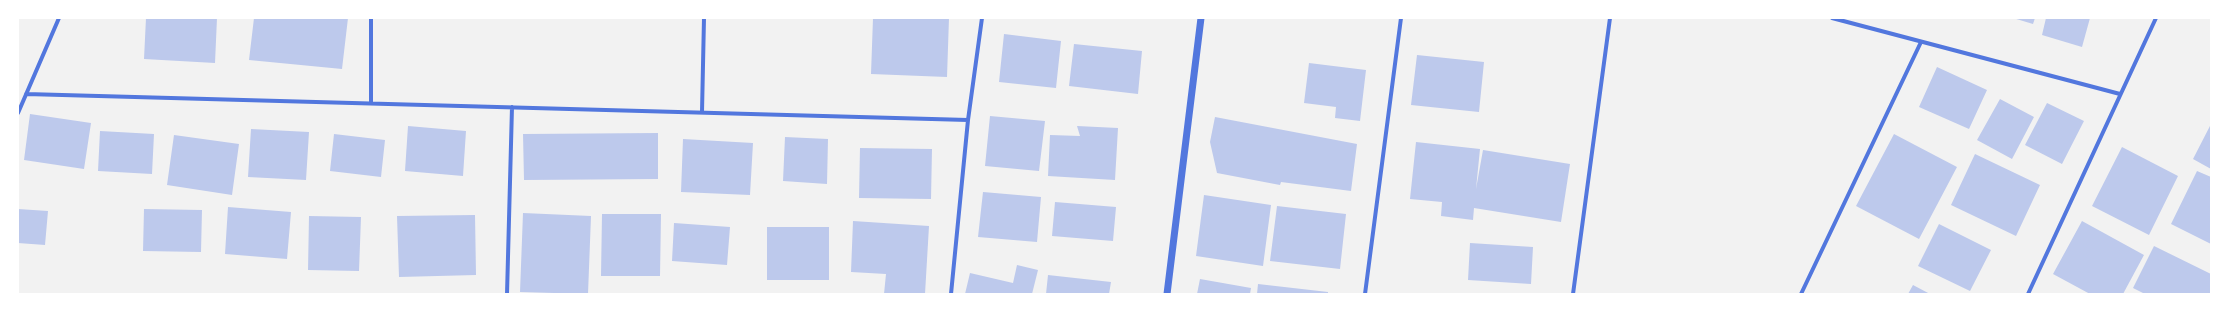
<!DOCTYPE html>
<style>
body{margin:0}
#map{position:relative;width:2229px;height:312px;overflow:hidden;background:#f2f2f2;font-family:Arial,sans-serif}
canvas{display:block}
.frame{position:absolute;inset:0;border:19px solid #fff;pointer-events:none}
</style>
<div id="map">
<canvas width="2229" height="312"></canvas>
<div class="frame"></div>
</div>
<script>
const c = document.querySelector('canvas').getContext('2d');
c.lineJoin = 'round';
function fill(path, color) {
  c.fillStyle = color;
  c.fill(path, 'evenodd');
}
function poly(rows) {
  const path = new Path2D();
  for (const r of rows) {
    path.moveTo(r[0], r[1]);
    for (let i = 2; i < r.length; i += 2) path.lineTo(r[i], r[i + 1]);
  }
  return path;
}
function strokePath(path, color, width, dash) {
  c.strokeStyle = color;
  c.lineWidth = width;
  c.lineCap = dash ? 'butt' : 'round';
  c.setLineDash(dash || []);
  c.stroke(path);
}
const building = poly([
 [146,18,217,18,215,63,144,59],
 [254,18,348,18,342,69,249,60],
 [873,18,949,18,947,77,871,74],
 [2013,18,2035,18,2033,24],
 [2046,18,2090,18,2082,47,2042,35],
 [1004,34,1061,41,1056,88,999,82],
 [1074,44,1142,51,1138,94,1069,86],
 [1417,55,1484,62,1479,112,1411,105],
 [1309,63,1366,70,1360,121,1335,118,1336,107,1304,103],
 [1937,67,1987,90,1969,129,1919,107],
 [2000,99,2034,117,2012,159,1977,140],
 [2047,103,2084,121,2062,164,2025,145],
 [30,114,91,123,84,169,24,160],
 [990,116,1045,121,1039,171,985,166],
 [1215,117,1357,144,1351,191,1281,182,1280,185,1217,173,1210,142],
 [2211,124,2211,169,2193,159],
 [408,126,466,131,463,176,405,171],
 [1077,126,1118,128,1115,180,1048,176,1050,135,1080,136],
 [251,129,309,132,306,180,248,177],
 [100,131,154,134,152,174,98,171],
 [658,133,658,179,524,180,523,134],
 [334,134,385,140,381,177,330,171],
 [1894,134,1957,167,1919,239,1856,206],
 [174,135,239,144,232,195,167,185],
 [785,137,828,139,827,184,783,181],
 [683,139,753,143,750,195,681,192],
 [1416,142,1480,149,1476,189,1483,150,1570,164,1561,222,1474,208,1473,220,1441,216,1442,202,1410,199],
 [2122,147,2178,176,2149,235,2092,206],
 [860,148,932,149,931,199,859,198],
 [1975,154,2040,185,2016,236,1951,205],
 [2197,171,2211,177,2211,244,2171,224],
 [983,192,1041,197,1037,242,978,237],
 [1204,195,1271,205,1263,266,1196,256],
 [1055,202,1116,207,1113,241,1052,236],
 [1277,206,1346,214,1340,269,1270,261],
 [228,207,291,212,287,259,225,254],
 [18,209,48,211,45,245,18,243],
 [144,209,202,210,201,252,143,251],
 [523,213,591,216,588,294,520,292],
 [602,214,661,214,660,276,601,276],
 [475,215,476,275,399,277,397,216],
 [309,216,361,217,359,271,308,270],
 [853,221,929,226,925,294,884,294,886,274,851,272],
 [2082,221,2144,255,2123,294,2090,294,2053,274],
 [674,223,730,227,727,265,672,261],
 [1939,224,1991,250,1970,291,1918,266],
 [767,227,829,227,829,280,767,280],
 [1470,243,1533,247,1531,284,1468,280],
 [2154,246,2211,274,2211,294,2145,294,2133,288],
 [1017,265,1038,270,1032,294,965,294,970,273,1013,283],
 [1048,275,1111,282,1109,294,1046,294],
 [1200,279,1251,288,1250,294,1197,294],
 [1258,284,1328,292,1328,294,1257,294],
 [1913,285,1930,294,1908,294]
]);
const minor = poly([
 [1832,18,2120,94],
 [26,94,968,120],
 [371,103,371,18],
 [702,112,704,18],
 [18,113,59,18],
 [507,294,512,107],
 [951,294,968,120,982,18],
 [1365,294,1401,18],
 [1573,294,1610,18],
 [1801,294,1921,42],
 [2028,294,2156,18]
]);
const tertiary = poly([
 [1167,294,1201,18]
]);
fill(building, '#bdc9ec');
strokePath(minor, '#5277de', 4);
strokePath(tertiary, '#5277de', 7);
</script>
